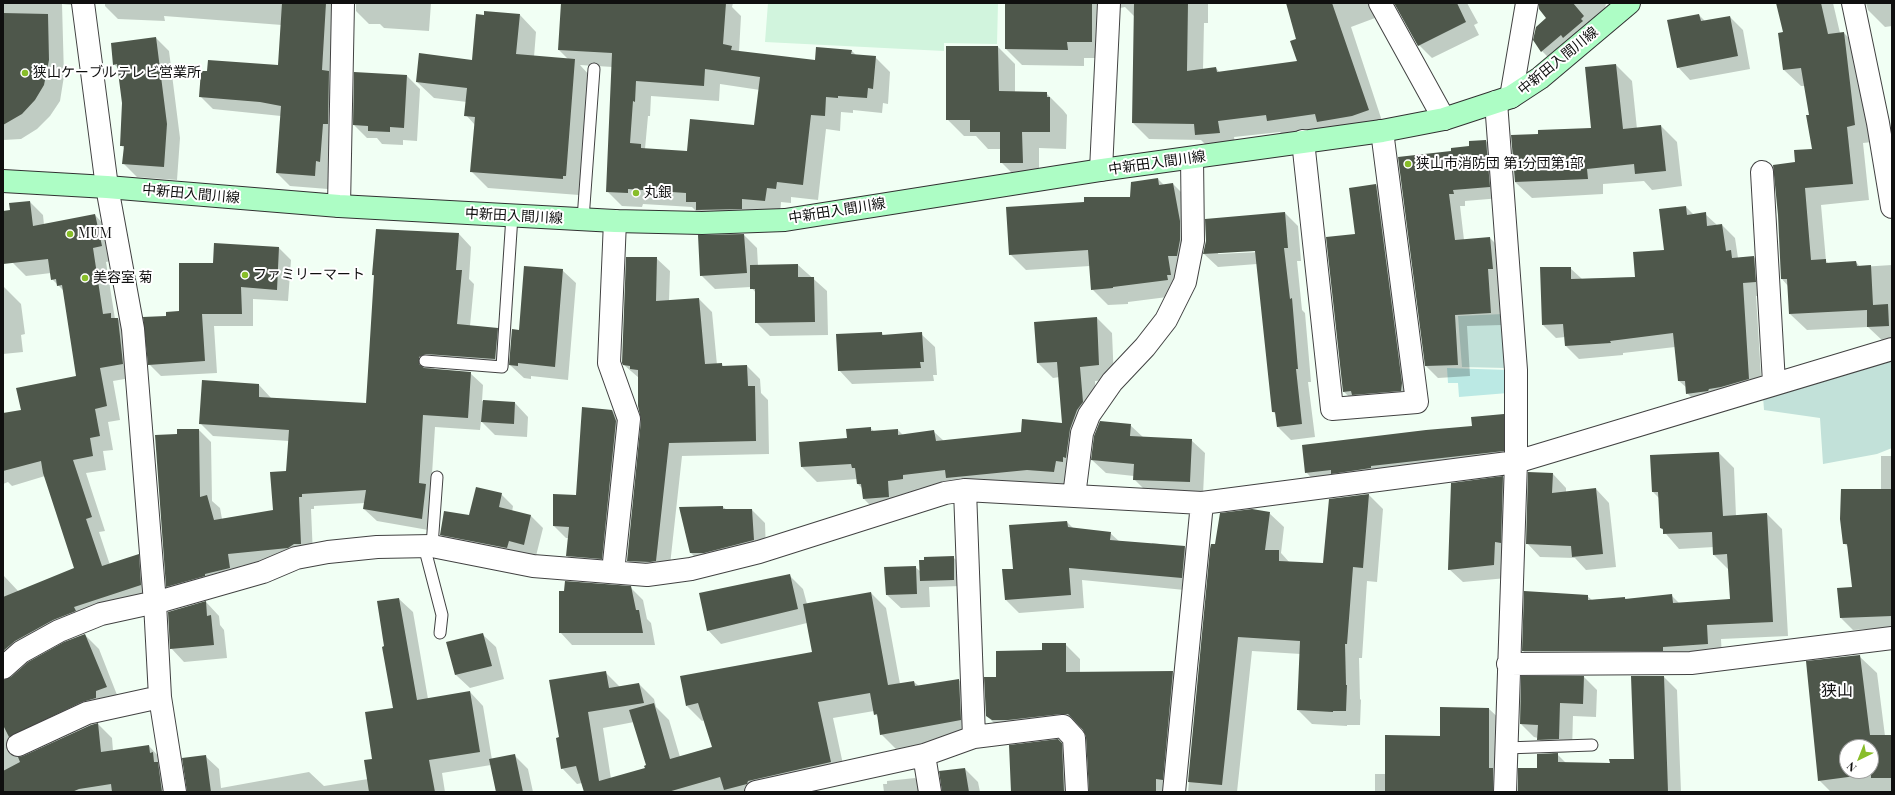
<!DOCTYPE html>
<meta charset="utf-8">
<style>
body{margin:0}
#map{position:relative;width:1895px;height:795px;overflow:hidden;background:#f1fff4;font-family:"Playfair Display",serif}
canvas{display:block}
.frame{position:absolute;inset:0;border:4px solid #0f0f0f;pointer-events:none}
.north{position:absolute;left:1839px;top:739px;width:40px;height:40px;box-sizing:border-box;background:#fff;border:1px solid #9f9f9f;border-radius:50%;rotate:223deg;font-size:11px;font-weight:700;line-height:16px;text-align:center;color:#0f0f0f}
.north::after{content:'';display:block;margin:auto;width:14px;height:18px;background:#88bd29;clip-path:polygon(50% 0,100% 100%,50% 72%,0 100%)}
</style>
<div id="map">
<canvas width="1895" height="795"></canvas>
<div class="frame"></div>
<div class="north">N</div>
</div>
<script>
const c = document.querySelector('canvas').getContext('2d');
c.lineJoin = 'round';
function fill(path, color) {
  c.fillStyle = color;
  c.fill(path, 'evenodd');
}
function poly(rows) {
  const path = new Path2D();
  for (const r of rows) {
    path.moveTo(r[0], r[1]);
    for (let i = 2; i < r.length; i += 2) path.lineTo(r[i], r[i + 1]);
  }
  return path;
}
function strokePath(path, color, width, dash) {
  c.strokeStyle = color;
  c.lineWidth = width;
  c.lineCap = dash ? 'butt' : 'round';
  c.setLineDash(dash || []);
  c.stroke(path);
}
function drawText(font, color, halo, rows, align = 'center') {
  c.font = font + ' "Playfair Display","Noto Sans JP",serif';
  c.lineWidth = 4;
  c.setLineDash([]);
  c.textBaseline = 'middle';
  c.strokeStyle = halo;
  c.fillStyle = color;
  for (const [text, x, y, turn = 0] of rows) {
    c.save();
    c.translate(x, y);
    c.rotate((+turn || 0) * Math.PI / 180);
    c.textAlign = isNaN(turn) ? turn : align;
    if (halo) c.strokeText(text, 0, 0);
    c.fillText(text, 0, 0);
    c.restore();
  }
}
const farmland = poly([
 [768,3,998,3,997,44,944,43,944,51,765,42]
]);
const green = poly([
 [1447,368,1508,370,1508,393,1459,397,1458,383,1448,383]
]);
const cemetery = poly([
 [1503,314,1507,368,1462,367,1458,316],
 [1892,356,1892,448,1877,454,1823,464,1820,418,1764,410,1763,396]
]);
const shadow = poly([
 [3,3,73,3,73,5,62,4,64,76,60,101,50,116,37,129,21,139,3,140],
 [105,3,431,3,429,31,384,28,380,24,369,24,356,11,356,4,351,5,328,189,290,186,277,173,281,116,213,109,200,96,208,72,279,66,282,25,164,16,165,21,118,19,105,6],
 [582,3,733,3,732,7,741,16,739,52,816,61,852,51,856,55,875,57,890,72,888,104,883,103,882,113,853,110,853,113,841,112,840,131,826,129,818,200,791,197,791,203,781,202,780,216,702,217,692,207,643,204,642,207,622,206,607,191,613,67,580,65,591,77,579,195,488,188,471,171,475,125,466,115,467,102,434,98,417,82,473,61,520,15,536,32,534,57,569,60,559,50],
 [720,84,760,90,755,126,688,152,645,149,648,116,650,116,651,96,719,101],
 [1006,3,1208,3,1208,23,1204,23,1203,70,1216,68,1220,73,1298,62,1297,40,1287,3,1370,3,1375,18,1351,27,1384,127,1284,137,1280,132,1234,137,1236,149,1212,151,1201,140,1149,139,1133,123,1135,17,1125,7,1120,8,1108,58,1084,58,1084,66,1022,65,1006,49],
 [1403,3,1467,3,1478,23,1474,25,1479,35,1432,58,1419,45],
 [1547,3,1606,3,1603,22,1554,63,1542,51,1548,18],
 [1777,3,1833,3,1840,33,1844,33,1860,50,1872,142,1863,143,1869,200,1821,205,1826,261,1829,264,1856,262,1860,267,1892,265,1892,343,1885,343,1868,327,1807,330,1790,314,1788,286,1782,279,1779,215,1796,162,1813,150,1811,116,1805,86,1801,86,1784,70,1784,33],
 [1866,3,1892,3,1892,26,1885,27,1868,10],
 [1699,15,1706,22,1730,17,1743,30,1750,69,1690,80,1678,67],
 [156,38,169,51,180,138,177,180,137,177,123,163,125,149,121,145,123,102,119,69,114,64],
 [947,47,998,47,1015,64,1015,92,1046,93,1063,110,1067,115,1066,149,1039,148,1039,179,1018,179,1001,162,1001,149,988,149,976,136,964,136,947,119],
 [1616,65,1632,81,1637,129,1661,126,1677,142,1682,186,1652,190,1644,181,1603,184,1603,194,1532,198,1515,182,1539,135,1592,128],
 [1891,71,1892,71,1892,89],
 [407,76,420,89,417,141,403,140,403,145,382,144,377,138,367,138,354,125],
 [1486,141,1498,153,1501,198,1465,201,1465,206,1460,206,1464,240,1490,238,1502,250,1502,325,1467,326,1470,376,1438,378,1426,366,1452,152],
 [1158,179,1164,185,1173,184,1189,200,1183,295,1128,302,1128,304,1108,305,1092,289,1090,266,1026,270,1010,254,1131,198,1132,183],
 [1376,185,1388,198,1414,403,1357,404,1344,392,1357,235],
 [30,202,43,215,44,225,95,215,108,229,115,260,106,262,115,319,118,319,131,333,136,377,113,381,120,420,108,422,113,450,103,451,106,470,86,473,105,531,99,532,110,565,138,555,152,569,154,598,29,654,4,678,4,681,85,635,99,649,119,700,21,752,19,758,98,724,112,738,113,751,149,746,162,760,174,792,3,792,3,576,4,576,19,592,75,569,45,476,12,486,8,482,3,484,3,416,22,410,77,377,64,291,52,279,51,273,26,276,13,263],
 [1686,207,1694,215,1705,214,1717,225,1722,225,1735,238,1738,258,1754,257,1767,270,1768,295,1756,296,1762,392,1700,406,1687,393,1687,388,1679,381,1675,347,1623,353,1623,355,1579,359,1566,346,1565,337,1556,338,1543,325,1570,268,1582,279,1636,277,1665,250],
 [1285,213,1298,226,1301,261,1297,261,1302,310,1305,313,1311,382,1308,382,1315,437,1291,440,1278,427,1277,415,1273,412,1257,264,1218,267,1204,254],
 [1260,250,1260,252,1218,254,1218,252],
 [459,234,471,247,469,279,474,284,470,326,497,329,510,341,508,371,438,366,432,370,470,373,483,385,482,401,515,403,528,417,527,437,495,435,481,421,480,430,435,427,431,490,434,531,377,521,364,509,365,503,314,506,314,509,311,509,313,556,300,560,240,566,242,581,180,599,167,586,178,435,199,430,211,442,212,501,220,508,222,519,274,511,287,471,289,441,213,436,201,424,259,385,271,398,367,404,375,277,373,275],
 [744,235,757,248,758,266,798,265,827,291,828,335,770,336,756,322,756,293,751,287,715,289,701,275],
 [279,248,291,260,288,301,253,299,253,326,214,326,217,373,161,376,149,364,167,317,180,312],
 [656,258,670,271,669,301,699,299,712,312,717,365,722,364,724,367,747,366,760,379,761,393,768,400,769,454,682,456,669,574,641,574,628,560,642,420,639,378,624,365],
 [562,270,576,283,568,380,531,376,531,379,524,378,510,365,520,331],
 [3,286,21,304,25,334,21,335,23,352,3,354],
 [1097,318,1112,333,1114,380,1095,381,1097,417,1069,487,955,485,917,489,917,494,879,514,864,499,863,489,858,484,857,479,817,482,802,467,870,428,875,432,898,430,903,435,934,432,944,441,1022,433,1063,424,1060,377,1053,378,1038,363],
 [882,333,884,336,921,334,935,347,937,375,933,375,934,381,852,384,839,370],
 [612,410,625,423,614,571,580,568,567,556,569,538,566,538,554,526,577,496],
 [1503,415,1516,429,1516,464,1319,486,1306,472,1473,427],
 [1130,425,1144,438,1191,440,1205,453,1203,495,1148,493,1134,479,1134,476,1106,473,1092,460],
 [1719,453,1734,468,1736,516,1767,514,1782,529,1788,636,1721,639,1722,658,1538,666,1523,651,1525,593,1587,596,1592,600,1625,598,1627,600,1672,596,1680,604,1731,600,1729,570,1714,555,1714,547,1679,549,1661,528,1660,499,1653,492],
 [1881,456,1892,456,1892,628,1853,630,1841,618,1853,588,1849,548,1844,543,1881,490],
 [1553,474,1566,488,1566,493,1596,489,1609,503,1616,567,1586,570,1575,558,1540,557,1527,543],
 [1503,477,1516,491,1507,578,1463,582,1449,569],
 [501,494,513,506,512,512,531,516,543,528,536,556,454,547,441,535],
 [1369,495,1383,509,1377,582,1367,581,1362,658,1359,658,1360,699,1361,700,1360,725,1347,725,1347,726,1312,724,1298,710,1301,654,1252,651,1237,792,1188,792,1211,549,1269,513,1284,527,1281,553,1290,563,1324,564],
 [723,507,727,510,752,510,765,523,766,553,703,565,690,552],
 [1067,522,1074,529,1110,533,1120,542,1152,545,1152,543,1185,547,1198,561,1195,591,1082,580,1084,608,1019,613,1006,600,1003,570,1014,569],
 [953,557,960,564,961,586,929,587,930,607,901,608,887,595,915,567,921,572],
 [790,576,803,589,807,604,871,593,886,608,900,684,914,682,919,686,959,680,975,695,976,735,897,750,881,734,879,718,875,714,874,711,833,718,846,778,783,792,585,792,582,783,577,784,562,768,560,738,605,672,620,687,639,684,654,699,656,707,669,720,680,757,713,747,705,720,702,721,687,706,813,653,807,623,721,644,708,630],
 [634,722,647,766,646,769,611,779,603,728],
 [630,587,643,600,647,619,651,623,655,645,572,645,560,632],
 [399,599,413,612,428,699,470,692,483,706,492,760,514,755,528,769,533,792,497,792,491,765,442,773,445,792,187,792,205,756,219,769,221,788,309,772,324,786,368,779,373,760,394,709,385,647],
 [206,602,219,616,220,625,224,630,227,658,184,662,171,648],
 [482,634,496,647,504,679,470,688,456,675,448,643],
 [1065,644,1080,659,1080,673,1173,672,1187,686,1177,792,1090,792,1087,737,1082,728,1023,734,1001,730,987,716,997,678,1043,651],
 [1859,656,1877,673,1885,736,1892,736,1892,792,1831,792,1819,780],
 [1847,747,1871,747,1871,771,1847,771],
 [1584,677,1597,690,1596,717,1573,716,1572,752,1556,753,1567,764,1611,764,1636,760,1664,677,1677,690,1681,792,1517,792,1519,769,1538,769,1553,754,1538,738,1534,737,1521,724],
 [1441,708,1489,709,1503,722,1506,792,1375,792,1375,774,1386,774,1441,740],
 [1058,740,1076,759,1078,792,1012,792],
 [965,769,978,782,980,792,942,792],
 [915,778,928,792,884,792,883,784,887,784,887,781]
]);
const building = poly([
 [282,3,326,3,322,70,329,71,328,124,323,124,320,162,316,161,315,176,276,173,281,106,260,102,199,97,201,71,207,71,208,60,278,65],
 [561,3,726,3,723,44,732,46,731,50,815,60,816,47,852,50,851,54,876,56,873,89,868,88,867,98,838,96,838,98,826,97,825,116,811,115,803,185,777,182,776,189,767,188,765,201,742,199,742,209,696,210,696,202,686,202,686,193,628,189,628,193,606,192,612,53,558,50],
 [705,69,760,77,754,125,690,119,687,151,641,148,641,144,630,143,633,101,635,102,636,81,704,86],
 [1005,3,1092,3,1092,42,1067,42,1068,50,1005,49],
 [1134,3,1188,3,1187,71,1216,67,1217,72,1297,61,1290,41,1296,39,1286,3,1332,3,1369,110,1352,116,1317,122,1315,114,1267,121,1266,115,1218,121,1220,133,1195,135,1194,124,1132,123],
 [1394,3,1457,3,1466,22,1418,46],
 [1539,3,1573,3,1584,16,1581,19,1583,21,1563,38,1561,35,1541,52,1533,40,1536,27,1546,18,1539,9],
 [1776,3,1821,3,1828,34,1844,32,1855,125,1847,127,1853,184,1805,188,1811,260,1826,259,1826,263,1856,261,1857,266,1871,265,1873,305,1888,304,1889,326,1867,327,1867,310,1789,314,1787,279,1781,279,1778,215,1773,165,1795,162,1794,150,1812,149,1806,115,1809,115,1801,68,1783,70,1778,33,1783,32],
 [484,11,520,14,516,54,575,59,566,176,563,176,563,179,470,172,475,117,464,116,467,88,416,82,419,53,472,60,476,14,484,15],
 [3,13,48,14,49,60,44,85,35,100,22,114,3,125],
 [1699,14,1701,21,1730,16,1738,56,1677,68,1667,20],
 [156,37,167,124,164,167,122,164,124,146,120,146,122,103,117,64,113,65,111,43],
 [946,46,998,46,999,91,1047,92,1047,97,1050,97,1050,132,1022,132,1023,163,1000,163,1000,132,970,132,970,120,946,120],
 [1616,64,1623,129,1661,125,1666,171,1635,174,1634,164,1587,169,1588,179,1515,182,1511,135,1538,134,1538,130,1591,128,1585,67],
 [354,72,407,75,404,128,390,127,390,132,368,131,368,126,353,125],
 [1486,140,1490,187,1453,190,1454,194,1449,194,1455,240,1490,237,1493,269,1488,269,1491,313,1455,315,1458,365,1425,366,1398,157,1451,151,1451,148,1469,146,1469,141],
 [1158,178,1159,185,1173,183,1180,221,1180,240,1177,256,1168,256,1171,275,1167,275,1168,280,1113,287,1113,288,1091,290,1088,250,1009,255,1006,207,1084,202,1084,197,1130,197,1131,182],
 [1376,184,1402,383,1401,391,1352,395,1351,391,1343,392,1326,237,1355,234,1349,188],
 [30,201,33,226,95,214,102,246,93,248,103,314,111,313,111,318,118,318,123,364,100,368,107,406,95,409,100,436,90,438,93,456,73,460,92,517,86,519,102,566,139,554,141,585,74,607,76,611,53,620,15,641,3,651,3,597,74,568,43,473,41,461,3,471,3,413,21,410,16,388,76,376,62,285,57,286,56,279,51,280,48,259,3,264,3,211,10,210,9,203],
 [1686,206,1687,215,1706,212,1707,226,1722,224,1726,251,1731,250,1732,258,1754,256,1756,282,1743,283,1749,379,1721,387,1709,389,1708,391,1686,394,1685,381,1678,381,1673,333,1610,341,1611,343,1565,346,1563,324,1542,325,1540,267,1571,267,1571,279,1635,277,1633,252,1664,250,1659,209],
 [1285,212,1288,248,1284,248,1290,299,1292,298,1298,369,1296,369,1302,424,1277,427,1275,412,1272,412,1255,251,1203,254,1206,241,1205,219],
 [376,229,459,233,456,270,462,270,457,324,498,328,495,359,426,354,419,357,419,364,424,368,471,372,468,418,423,415,419,483,426,484,422,519,363,509,366,490,302,494,302,497,299,497,301,544,294,544,288,548,228,554,230,568,205,574,205,576,166,587,155,435,177,434,177,429,199,429,200,497,207,495,214,520,273,510,270,472,286,471,289,430,199,424,202,380,259,384,259,397,366,403,374,275,372,275],
 [744,234,747,273,700,276,698,235],
 [214,243,279,247,277,290,241,287,242,314,202,314,205,361,148,365,143,317,166,316,166,312,179,311,179,263,213,263],
 [626,257,657,257,656,301,699,298,705,364,722,363,722,366,747,365,748,386,755,386,756,441,669,443,656,561,650,562,627,561,641,420,638,406,638,370,630,369,630,366,623,365,622,363],
 [798,264,798,277,814,277,815,322,755,323,755,289,750,289,750,265],
 [524,266,563,269,555,367,518,363,518,366,509,365,512,329,519,330],
 [1097,317,1099,365,1080,367,1083,402,1077,410,1070,429,1066,458,1063,457,1063,462,1056,461,1054,472,1027,470,946,478,945,470,903,475,903,479,888,481,889,497,863,499,861,484,857,484,855,468,852,468,851,464,801,467,799,442,847,438,846,429,871,427,871,431,898,429,898,435,934,430,936,441,1021,432,1022,419,1062,423,1057,362,1037,363,1034,322],
 [882,332,882,335,922,332,924,362,920,362,921,368,838,371,836,334],
 [483,400,515,402,514,424,481,422],
 [582,407,612,410,616,421,602,559,566,556,569,527,553,526,553,494,576,495],
 [1504,414,1504,451,1371,466,1371,468,1331,474,1331,470,1305,473,1302,445,1426,430,1472,426,1471,417],
 [1100,421,1131,424,1130,436,1192,439,1190,482,1133,480,1134,464,1091,460,1094,436],
 [1719,452,1723,516,1767,513,1773,622,1707,625,1708,644,1663,647,1663,651,1522,651,1524,591,1588,595,1588,600,1625,597,1625,599,1672,594,1673,603,1730,599,1727,554,1713,555,1712,532,1663,534,1663,529,1660,528,1658,492,1652,492,1650,455],
 [1528,472,1553,473,1552,493,1596,488,1603,554,1572,557,1571,546,1526,544],
 [1503,476,1501,543,1495,542,1494,565,1448,570,1451,483],
 [476,487,502,493,499,507,531,515,524,545,509,541,507,548,440,535,444,511,469,515],
 [1841,489,1892,489,1892,616,1840,618,1837,588,1852,587,1847,544,1843,544,1840,519],
 [1369,494,1363,568,1353,567,1347,644,1345,644,1346,685,1347,685,1346,711,1333,711,1333,712,1297,710,1300,641,1238,637,1222,785,1188,782,1210,549,1211,544,1215,544,1220,513,1252,509,1270,512,1265,550,1279,550,1279,561,1323,563,1329,499],
 [723,506,723,509,752,509,754,540,704,553,690,553,679,507],
 [1067,521,1068,527,1111,532,1110,540,1185,546,1182,578,1069,568,1071,595,1005,600,1002,569,1013,569,1009,525],
 [954,556,954,580,920,581,919,560,924,560,924,557],
 [916,566,917,594,886,595,884,567],
 [790,574,798,609,707,631,699,593],
 [565,581,631,586,636,610,639,610,643,633,559,633,559,591,564,591],
 [871,592,888,685,914,681,915,686,959,679,961,720,880,735,877,714,874,715,870,693,818,702,831,762,748,781,747,784,724,790,720,777,668,792,584,792,576,766,561,769,556,738,559,737,549,680,606,671,609,688,639,683,644,703,588,712,599,781,645,768,644,766,646,765,629,710,654,703,670,759,712,747,698,703,686,706,680,676,812,652,803,604],
 [399,598,417,700,470,691,480,752,429,760,435,792,369,792,364,760,372,759,365,712,393,708,382,647,384,646,377,601],
 [206,601,207,616,211,615,214,645,170,649,168,612],
 [483,633,492,666,455,675,446,642],
 [85,634,107,687,96,691,96,698,82,702,9,737,3,725,3,680,11,677,28,662,64,642],
 [1042,643,1066,643,1066,672,1173,671,1163,780,1156,779,1156,792,1089,792,1086,737,1083,730,1068,714,1061,714,1008,720,992,720,986,716,984,677,996,677,996,651,1042,650],
 [1860,655,1870,735,1892,735,1892,778,1871,778,1871,774,1818,781,1806,661],
 [1847,747,1871,747,1871,771,1847,771],
 [1521,676,1584,676,1583,704,1560,703,1559,739,1537,740,1538,725,1520,724],
 [1631,676,1664,676,1668,792,1518,792,1518,768,1537,768,1537,754,1558,753,1558,762,1610,763,1609,759,1634,759],
 [1440,707,1489,708,1489,768,1493,768,1493,792,1385,792,1385,735,1440,736],
 [98,723,101,752,149,745,150,753,153,752,154,762,158,762,162,792,112,792,111,784,79,789,72,792,3,792,3,771,20,762,18,757,23,756,91,725],
 [1058,739,1062,743,1064,792,1011,792,1009,745],
 [515,754,523,792,496,792,489,759],
 [206,755,211,792,187,792,182,758],
 [965,768,969,792,942,792,939,771]
]);
const service = poly([
 [583,219,594,69],
 [425,361,502,367,512,216],
 [424,546,442,615,440,633],
 [432,546,437,477],
 [1506,748,1592,745]
]);
const minor = poly([
 [1380,3,1444,119],
 [1853,3,1878,123,1892,207],
 [1511,97,1527,3],
 [1496,102,1516,370,1516,462,1505,792],
 [1303,141,1332,409,1417,402,1382,131],
 [1101,170,1109,3],
 [1762,172,1774,383],
 [107,187,133,329,155,603,160,697,175,792],
 [339,206,343,3],
 [965,490,974,737],
 [1074,496,1082,433,1089,415,1112,382,1145,347,1166,320,1185,282,1193,241,1192,158],
 [613,572,629,419,609,363,615,221],
 [1508,664,1691,663,1892,638],
 [3,668,21,652,59,631,101,614,165,600,263,572,296,558,328,552,377,547,432,546,533,566,647,575,691,569,759,552,945,493,965,490,1202,503,1516,462,1892,349],
 [18,745,87,713,160,697],
 [924,755,930,792],
 [756,792,924,755,974,737,1063,726,1074,738,1077,792],
 [1174,792,1202,503]
]);
const tertiary = poly([
 [83,3,107,187]
]);
const secondary = poly([
 [3,181,107,187,339,206,615,221,702,223,785,220,1101,170,1382,131,1444,119,1511,97,1540,78,1629,3]
]);
const markers = [
 [25,73,4,"#88bd29"],
 [1408,164,4,"#88bd29"],
 [636,193,4,"#88bd29"],
 [70,234,4,"#88bd29"],
 [245,275,4,"#88bd29"],
 [85,278,4,"#88bd29"]
];
const streetNames = [
 ["中新田入間川線",1558,61,-39],
 ["中新田入間川線",1157,163,-8],
 ["中新田入間川線",191,194,5],
 ["中新田入間川線",837,211,-9],
 ["中新田入間川線",514,216,3]
];
const poiNames = [
 ["狭山ケーブルテレビ営業所",33,73],
 ["狭山市消防団 第1分団第1部",1416,164],
 ["丸銀",644,193],
 ["MUM",78,234],
 ["ファミリーマート",253,275],
 ["美容室 菊",93,278]
];
const quarterNames = [
 ["狭山",1837,691]
];
fill(farmland, '#d1f4dd');
fill(green, '#bbe9e4');
fill(cemetery, '#c2e1d9');
fill(shadow, '#0003');
fill(building, '#4e574b');
strokePath(service, '#424242', 13);
strokePath(minor, '#424242', 24);
strokePath(tertiary, '#424242', 24);
strokePath(secondary, '#313131', 24);
strokePath(service, '#fff', 11);
strokePath(minor, '#fff', 22);
strokePath(tertiary, '#fff', 22);
strokePath(secondary, '#adfdc5', 22);
for (const [x, y, r, color] of markers) {
  const dot = new Path2D();
  dot.arc(x, y, r, 0, 2 * Math.PI);
  c.fillStyle = color;
  c.fill(dot);
  strokePath(dot, '#fff', 1.5);
}
drawText('14px', '#0f0f0f', '#fff', streetNames);
drawText('14px', '#0f0f0f', '#fff', poiNames, 'left');
drawText('16px', '#0f0f0f', '#fff', quarterNames);
</script>
